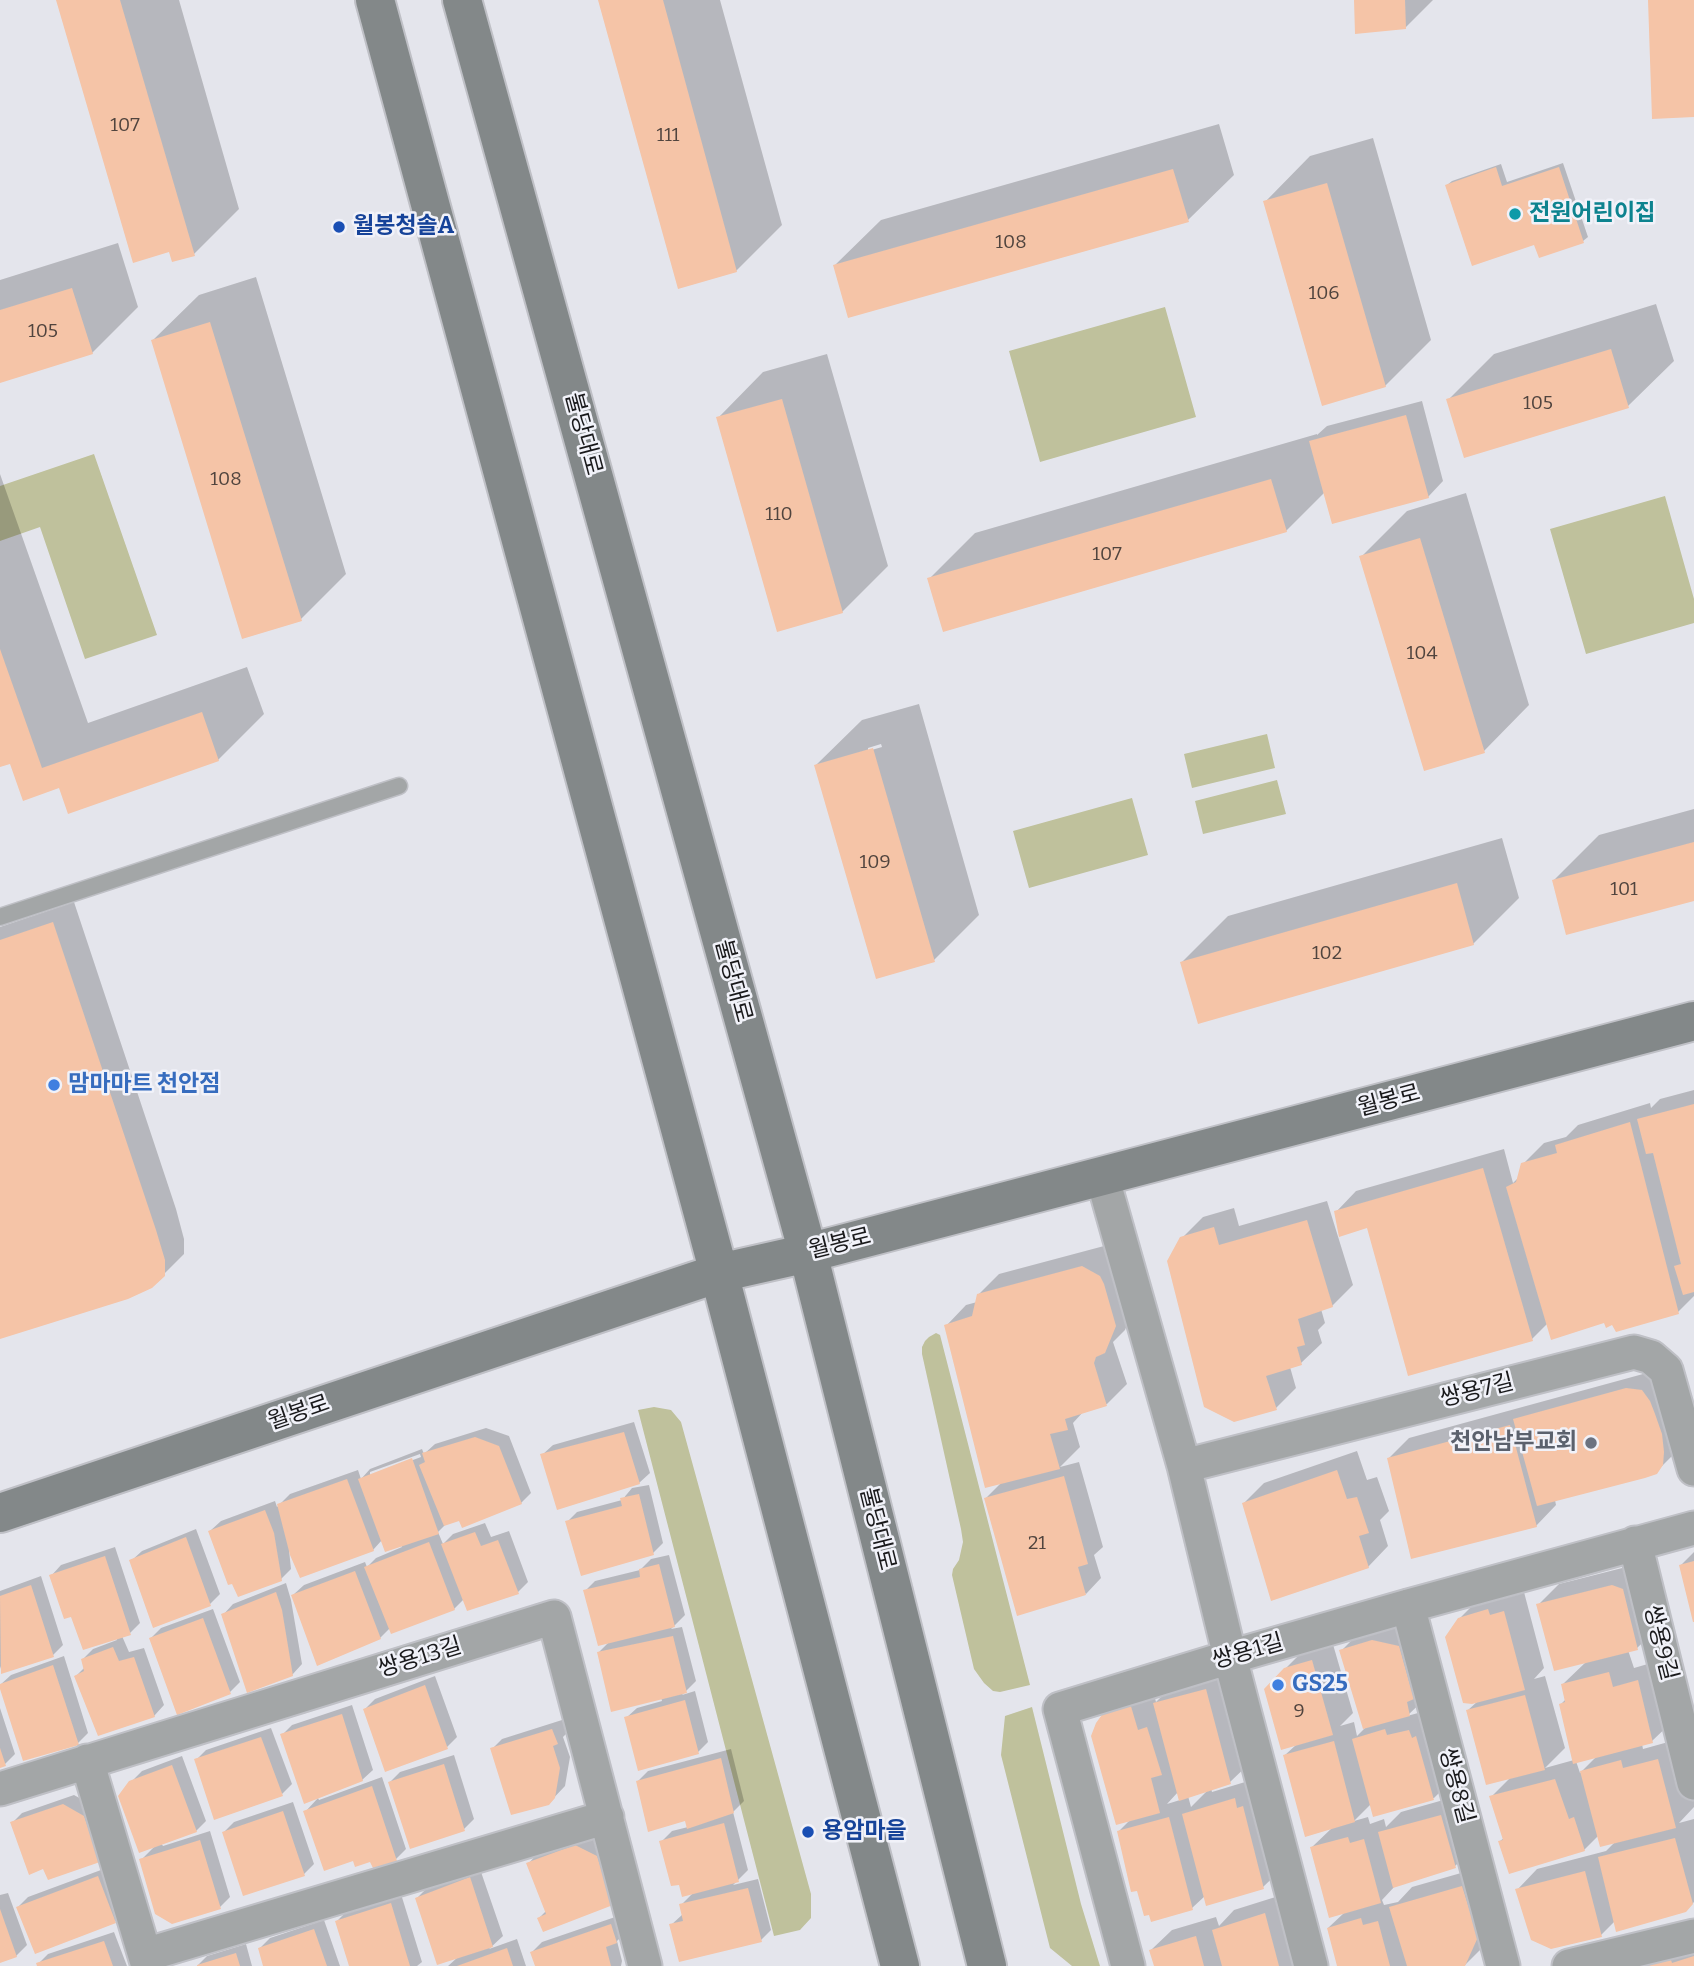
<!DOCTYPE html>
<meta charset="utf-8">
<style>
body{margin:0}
canvas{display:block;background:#e4e5ec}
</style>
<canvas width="1694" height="1966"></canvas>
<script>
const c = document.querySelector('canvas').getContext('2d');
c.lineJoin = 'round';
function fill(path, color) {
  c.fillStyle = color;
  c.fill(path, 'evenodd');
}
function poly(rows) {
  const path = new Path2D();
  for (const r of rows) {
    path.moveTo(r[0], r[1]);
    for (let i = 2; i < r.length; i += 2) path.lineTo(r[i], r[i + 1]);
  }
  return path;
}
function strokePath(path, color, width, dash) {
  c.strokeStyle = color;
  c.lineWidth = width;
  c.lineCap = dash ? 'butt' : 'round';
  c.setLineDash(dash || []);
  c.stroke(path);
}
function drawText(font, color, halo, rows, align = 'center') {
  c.font = font + ' Bitter,"Noto Sans KR",serif';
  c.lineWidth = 5;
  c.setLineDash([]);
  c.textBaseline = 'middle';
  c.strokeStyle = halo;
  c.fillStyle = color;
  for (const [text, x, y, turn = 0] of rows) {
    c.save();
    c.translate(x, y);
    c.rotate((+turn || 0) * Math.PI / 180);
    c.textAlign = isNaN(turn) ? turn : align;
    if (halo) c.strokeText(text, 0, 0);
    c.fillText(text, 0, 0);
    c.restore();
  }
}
const green = poly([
 [1165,307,1196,417,1040,462,1009,351],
 [94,454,157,635,85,659,40,527,0,541,0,486],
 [1665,496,1694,599,1694,623,1586,654,1550,529],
 [1267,734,1275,768,1192,788,1184,754],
 [1277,780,1286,814,1203,834,1195,801],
 [1132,798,1148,855,1029,888,1013,831],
 [936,1333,940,1335,1030,1685,1000,1692,993,1691,984,1683,974,1669,952,1575,953,1569,959,1560,963,1542,961,1529,922,1354,922,1347,925,1341,929,1337],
 [654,1407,671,1410,681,1422,811,1894,811,1918,800,1930,774,1936,638,1410],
 [1032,1707,1081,1904,1100,1966,1072,1966,1050,1948,1001,1755,1005,1716]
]);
const shadow = poly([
 [58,0,179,0,239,209,194,254],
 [600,0,720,0,782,225,736,271],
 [1356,0,1433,0,1405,28],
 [1219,124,1234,175,1188,220,835,265,881,220],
 [1373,138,1431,340,1385,386,1265,202,1310,156],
 [1563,163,1588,237,1583,241,1535,243,1447,185,1452,181,1501,164,1507,182],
 [118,243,138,307,92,353,0,381,0,280],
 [256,277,346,574,301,619,153,340,199,295],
 [1656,304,1674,361,1628,406,1448,400,1494,354],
 [827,354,888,566,842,612,718,418,763,372],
 [1422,401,1443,481,1428,497,1325,492,1286,531,929,579,975,533,1317,434,1317,435,1327,426],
 [0,474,88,723,247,667,264,714,218,760,60,786,11,762,0,765],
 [1466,493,1529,705,1484,751,1361,557,1407,511],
 [919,704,979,915,934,960,816,765,862,720],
 [881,744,882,747,868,751,868,748],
 [1694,809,1694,899,1554,880,1599,835],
 [1502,838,1519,898,1473,944,1182,962,1228,916],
 [74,902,176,1209,184,1239,184,1254,151,1287,0,1338,0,927],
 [1694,1090,1694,1296,1678,1312,1613,1323,1605,1321,1548,1323,1532,1339,1368,1226,1336,1212,1356,1191,1504,1149,1513,1183,1520,1176,1523,1164,1544,1143,1566,1137,1578,1125,1650,1103,1651,1108,1660,1099],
 [1327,1201,1353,1285,1332,1306,1321,1309,1325,1323,1318,1330,1322,1343,1301,1363,1290,1367,1296,1388,1276,1408,1182,1238,1203,1217,1234,1208,1239,1226],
 [1104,1246,1120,1256,1136,1304,1125,1330,1113,1342,1127,1384,1107,1404,1084,1411,1073,1423,1080,1447,1060,1467,1079,1462,1103,1547,1094,1555,1101,1578,1086,1594,986,1498,1002,1482,946,1326,966,1305,977,1302,978,1295,999,1274],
 [1643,1374,1657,1375,1677,1448,1672,1456,1656,1472,1555,1500,1556,1505,1536,1526,1389,1458,1409,1438],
 [634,1422,650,1473,639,1483,542,1455,553,1445],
 [486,1428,509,1436,531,1493,521,1503,460,1518,447,1523,438,1532,443,1544,453,1534,485,1523,491,1537,509,1531,528,1582,518,1592,464,1599,454,1609,390,1628,380,1638,293,1595,304,1585,365,1562,367,1567,376,1558,402,1547,401,1545,382,1540,373,1550,289,1550,291,1569,281,1579,210,1531,221,1521,275,1501,277,1507,290,1494,358,1470,361,1479,370,1469,422,1449,424,1454,435,1444],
 [420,1454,421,1457,370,1476,370,1472],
 [1357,1451,1367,1480,1377,1477,1389,1511,1380,1520,1388,1546,1368,1567,1244,1503,1264,1483],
 [649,1485,663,1543,653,1553,567,1522,577,1512,622,1500,632,1488],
 [196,1529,220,1594,210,1604,131,1561,142,1551],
 [115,1547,140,1623,130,1633,122,1636,129,1652,144,1648,164,1705,154,1716,76,1676,85,1667,83,1659,93,1649,117,1640,116,1638,73,1615,51,1576,61,1565],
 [1694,1552,1694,1619,1681,1565],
 [669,1555,685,1615,671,1629,682,1627,696,1681,682,1695,695,1691,708,1742,698,1752,626,1718,637,1708,662,1701,661,1697,599,1652,610,1641,585,1591,595,1581,640,1570,651,1559],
 [1634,1565,1658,1628,1637,1648,1628,1650,1634,1668,1658,1661,1673,1721,1652,1741,1642,1744,1643,1749,1679,1739,1694,1800,1694,1807,1679,1823,1694,1819,1694,1902,1686,1910,1615,1921,1601,1935,1517,1890,1537,1869,1606,1851,1616,1841,1599,1835,1584,1850,1500,1841,1504,1838,1491,1797,1511,1777,1468,1710,1478,1701,1459,1619,1480,1598,1508,1589,1511,1595,1524,1592,1544,1668,1534,1679,1545,1676,1565,1748,1545,1768,1574,1760,1561,1704,1566,1699,1563,1684,1587,1661,1538,1605,1559,1584],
 [1598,1755,1580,1773,1576,1761],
 [41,1576,63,1645,53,1655,2,1672,0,1666,0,1591],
 [286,1583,291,1600,302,1664,292,1675,223,1615,233,1604],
 [213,1609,240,1682,230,1692,151,1638,161,1628],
 [1394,1620,1430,1694,1407,1716,1429,1710,1454,1778,1434,1798,1371,1804,1354,1821,1368,1817,1370,1824,1384,1819,1386,1827,1401,1812,1461,1795,1476,1846,1455,1866,1396,1885,1382,1900,1384,1905,1398,1902,1412,1887,1482,1867,1483,1947,1464,1966,1339,1966,1328,1928,1345,1912,1312,1847,1333,1827,1285,1755,1297,1744,1285,1669,1306,1648,1332,1641,1353,1713,1340,1726,1354,1722,1357,1736,1365,1728,1341,1651,1361,1631],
 [64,1656,88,1733,78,1743,0,1685,11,1675],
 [1227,1670,1251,1762,1230,1782,1211,1788,1212,1792,1255,1779,1284,1867,1263,1887,1205,1896,1192,1908,1119,1831,1131,1819,1093,1736,1151,1684,1156,1702,1175,1683],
 [1209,1789,1191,1807,1188,1796],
 [1178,1792,1180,1800,1167,1804],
 [435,1676,457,1737,447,1747,365,1709,375,1699],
 [352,1705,373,1770,362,1780,282,1735,292,1725],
 [0,1708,15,1754,5,1764,0,1766],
 [562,1720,567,1733,563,1737,570,1757,565,1786,548,1804,492,1749,502,1739],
 [271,1728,292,1784,282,1794,196,1760,206,1750],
 [731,1749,744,1801,733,1812,748,1870,733,1885,758,1879,771,1930,761,1940,671,1925,683,1914,681,1905,694,1892,680,1883,661,1842,672,1831,688,1827,686,1818,638,1781,648,1771],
 [454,1755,474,1819,464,1829,390,1782,400,1772],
 [182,1756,206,1821,196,1831,161,1843,163,1846,210,1831,230,1897,220,1907,141,1860,156,1845,131,1782,142,1771],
 [382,1777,406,1849,396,1859,355,1859,305,1812,318,1798,319,1800],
 [74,1795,94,1806,100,1861,44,1867,12,1823,22,1813],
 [293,1802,314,1864,304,1874,224,1832,234,1822],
 [586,1835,606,1846,622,1893,539,1918,546,1911,528,1864,538,1853],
 [109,1867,125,1911,115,1921,18,1907,28,1897],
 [480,1869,503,1936,489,1949,517,1939,526,1966,448,1966,458,1957,417,1898,427,1888],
 [8,1893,27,1945,16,1956,0,1961,0,1895],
 [401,1894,422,1962,417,1966,351,1966,337,1921,347,1911],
 [1285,1894,1304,1966,1156,1966,1151,1950,1172,1930,1216,1917,1219,1926,1234,1910],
 [621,1915,627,1931,617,1941,622,1961,621,1966,537,1966,532,1952,542,1942],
 [324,1920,340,1966,265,1966,260,1948,270,1938],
 [114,1932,127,1966,39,1966,38,1964,48,1954],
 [1694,1943,1694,1966,1636,1966],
 [246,1944,252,1966,197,1966,207,1956]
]);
const building = poly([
 [56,0,120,0,195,256,172,262,169,252,133,263],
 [598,0,663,0,737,272,678,289],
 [1354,0,1405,0,1406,29,1355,34],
 [1648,0,1694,0,1694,117,1652,119],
 [1496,167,1502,186,1559,167,1584,243,1539,258,1534,245,1472,266,1445,185],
 [1173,169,1189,222,848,318,833,265],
 [1327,183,1386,387,1322,406,1263,201],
 [72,288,93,354,0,383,0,310],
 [210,322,302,621,242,639,151,340],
 [1611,349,1629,408,1464,458,1446,399],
 [782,399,843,613,777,632,716,417],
 [1406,415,1429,498,1332,524,1309,441],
 [1271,479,1287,532,943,632,927,578],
 [1420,538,1485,753,1424,771,1359,556],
 [0,649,42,768,202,712,219,761,68,814,59,788,23,801,10,764,0,767],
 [873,748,935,962,876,979,814,765],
 [1694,842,1694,901,1566,935,1552,880],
 [1457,883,1474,945,1198,1024,1180,962],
 [53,922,156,1230,165,1260,165,1276,152,1288,128,1299,0,1339,0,940],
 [1694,1104,1694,1292,1683,1295,1674,1266,1681,1264,1653,1153,1646,1154,1637,1119],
 [1630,1122,1679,1314,1616,1332,1612,1325,1606,1328,1604,1323,1551,1340,1506,1187,1516,1182,1521,1163,1557,1153,1555,1145],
 [1483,1168,1533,1341,1408,1376,1367,1228,1339,1237,1334,1211],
 [1307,1220,1333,1307,1298,1319,1305,1345,1297,1347,1302,1365,1266,1376,1277,1410,1234,1422,1204,1407,1167,1261,1180,1237,1214,1227,1219,1245],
 [1082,1266,1100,1276,1104,1284,1116,1326,1105,1353,1096,1357,1094,1363,1107,1406,1065,1419,1068,1430,1050,1434,1060,1469,985,1488,944,1325,972,1316,977,1294],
 [1626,1388,1642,1390,1650,1401,1655,1414,1662,1434,1664,1452,1663,1465,1657,1474,1645,1478,1537,1506,1513,1419],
 [1510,1425,1537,1527,1411,1559,1387,1458],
 [624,1432,640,1484,557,1510,540,1454],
 [475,1437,499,1446,522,1504,462,1528,459,1521,444,1526,419,1465,425,1462,422,1453],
 [412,1458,439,1534,385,1552,358,1479],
 [1337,1470,1347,1499,1357,1497,1369,1533,1359,1536,1369,1568,1271,1601,1242,1503],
 [1064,1476,1088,1564,1078,1567,1086,1595,1017,1616,984,1498],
 [347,1479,374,1551,300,1578,290,1555,277,1504],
 [639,1494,654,1555,581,1576,565,1521,622,1506,620,1498],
 [265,1510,274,1533,282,1581,238,1597,232,1584,228,1585,208,1531],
 [475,1532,481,1546,498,1540,519,1594,467,1611,441,1544],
 [186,1537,211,1606,153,1628,129,1560],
 [429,1542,455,1610,391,1634,364,1567],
 [105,1556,131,1635,83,1650,71,1617,64,1619,49,1575],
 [1694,1561,1694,1622,1693,1622,1679,1565],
 [659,1564,675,1627,598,1646,583,1590,640,1577,639,1569],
 [355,1571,381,1639,317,1666,291,1595],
 [31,1585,54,1657,1,1674,0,1596],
 [1612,1585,1623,1589,1638,1650,1554,1671,1536,1604],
 [276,1592,282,1610,293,1676,247,1693,221,1614],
 [1488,1609,1490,1615,1504,1611,1525,1690,1472,1704,1463,1703,1445,1637,1458,1618],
 [203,1618,231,1694,177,1715,149,1638],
 [673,1636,687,1693,611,1712,597,1652],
 [1372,1640,1399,1646,1414,1699,1407,1702,1410,1716,1363,1729,1339,1650],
 [113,1647,119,1661,134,1657,155,1717,98,1736,74,1676,84,1671,81,1659],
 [1312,1660,1333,1735,1281,1750,1264,1689,1284,1668],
 [53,1665,79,1745,23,1761,0,1689,0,1684],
 [1609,1672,1613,1687,1638,1680,1653,1743,1573,1764,1559,1704,1565,1702,1561,1684],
 [425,1685,448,1749,385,1772,363,1709],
 [1206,1689,1231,1784,1179,1801,1153,1703],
 [1525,1695,1545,1770,1486,1785,1466,1710],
 [685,1700,699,1754,638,1771,624,1717],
 [1130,1703,1138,1730,1147,1727,1162,1775,1151,1778,1160,1813,1116,1825,1091,1736,1096,1723,1104,1712],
 [342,1714,363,1781,304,1804,280,1734],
 [552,1729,558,1744,553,1746,560,1768,555,1798,549,1805,511,1815,490,1748],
 [1385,1729,1387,1735,1409,1730,1412,1738,1416,1736,1434,1800,1373,1817,1352,1739],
 [261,1737,283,1796,214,1820,194,1759],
 [1334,1741,1355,1822,1305,1837,1283,1755],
 [0,1748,6,1766,0,1768],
 [721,1758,734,1813,687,1829,685,1821,648,1832,636,1781],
 [1658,1759,1676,1828,1600,1847,1580,1771,1621,1760,1623,1768],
 [444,1764,465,1831,410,1849,388,1782],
 [172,1765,197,1832,139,1853,118,1796,129,1781],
 [1555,1779,1569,1819,1574,1817,1585,1851,1509,1874,1498,1841,1503,1840,1489,1796],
 [372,1786,397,1861,373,1868,370,1862,355,1867,353,1861,324,1871,303,1811],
 [1235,1798,1237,1808,1243,1806,1264,1889,1206,1906,1182,1814],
 [63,1804,84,1816,100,1862,48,1880,43,1869,29,1875,10,1822],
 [283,1811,305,1876,243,1896,222,1832],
 [1441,1815,1456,1868,1393,1888,1378,1832],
 [1169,1817,1193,1910,1151,1922,1149,1915,1144,1916,1137,1891,1131,1892,1117,1831],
 [724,1823,739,1882,682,1897,679,1885,671,1886,659,1841],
 [1348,1837,1350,1843,1364,1839,1381,1903,1329,1918,1310,1847],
 [1675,1838,1693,1904,1686,1912,1616,1932,1598,1857],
 [200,1840,221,1909,172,1924,155,1914,139,1859],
 [575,1845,597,1856,613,1905,543,1932,537,1918,546,1914,526,1863],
 [1585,1871,1602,1937,1551,1949,1531,1940,1515,1889],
 [98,1876,116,1923,35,1954,16,1907],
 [470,1877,493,1947,437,1965,415,1898],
 [1462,1886,1478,1937,1465,1966,1407,1966,1389,1907],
 [748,1888,762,1942,679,1962,669,1924,683,1921,679,1904],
 [391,1903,410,1966,349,1966,335,1921],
 [0,1909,17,1957,0,1963],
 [1265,1913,1279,1966,1222,1966,1212,1930],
 [1361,1918,1363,1925,1378,1921,1390,1966,1337,1966,1327,1928],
 [611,1924,617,1943,606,1947,611,1966,535,1966,530,1952],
 [314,1929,327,1966,263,1966,258,1948],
 [1196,1936,1204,1966,1154,1966,1149,1950],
 [104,1941,113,1966,37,1966,36,1963],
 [507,1948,513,1966,457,1966],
 [236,1953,240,1966,197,1966,197,1965],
 [1694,1956,1694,1966,1648,1966,1670,1957,1672,1963]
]);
const lane = poly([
 [0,917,399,786]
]);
const street = poly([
 [1102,1176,1184,1466,1230,1657,1311,1966],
 [1184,1466,1634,1352,1651,1357,1666,1370,1694,1469],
 [1635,1543,1694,1783],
 [1408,1606,1503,1966],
 [87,1761,148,1966],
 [0,1789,554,1617,645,1966],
 [145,1955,607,1817],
 [1128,1966,1060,1709,1230,1657,1408,1606,1694,1528],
 [1569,1966,1694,1936]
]);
const secondary = poly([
 [375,0,719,1273,900,1966],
 [462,0,808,1253,987,1966],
 [0,1513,719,1273,808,1253,1694,1021]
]);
const markers = [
 [1515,214,7,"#0f9aa8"],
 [339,227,7,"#1a4fb4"],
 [54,1085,7,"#3f7fe0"],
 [1591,1443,7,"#6b7280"],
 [1278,1685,7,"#3f7fe0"],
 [808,1832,7,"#1a4fb4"]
];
const numberNames = [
 ["107",125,126],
 ["111",668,136],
 ["108",1011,243],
 ["106",1324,294],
 ["105",43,332],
 ["105",1538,404],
 ["108",226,480],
 ["110",779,515],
 ["107",1107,555],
 ["104",1422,654],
 ["109",875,863],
 ["101",1624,890],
 ["102",1327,954],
 ["21",1037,1544],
 ["9",1299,1712]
];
const cultureNames = [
 ["전원어린이집",1529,214]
];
const transitNames = [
 ["월봉청솔A",353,227],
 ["용암마을",822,1832]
];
const streetNames = [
 ["불당대로",583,434,75],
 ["불당대로",733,981,75],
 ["월봉로",1389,1101,-15],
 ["월봉로",840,1244,-14],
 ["쌍용7길",1477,1391,-14],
 ["월봉로",299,1413,-19],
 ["불당대로",877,1529,76],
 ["쌍용9길",1660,1643,76],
 ["쌍용1길",1248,1652,-16],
 ["쌍용13길",420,1658,-17],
 ["쌍용8길",1456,1786,75]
];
const shopNames = [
 ["맘마마트 천안점",68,1085],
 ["GS25",1292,1685]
];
const worshipNames = [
 ["천안남부교회",1577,1443]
];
fill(green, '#bfc19c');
fill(shadow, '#0003');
fill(building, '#f5c4a7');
strokePath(lane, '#bfc0c6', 19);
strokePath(street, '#bfc0c6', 37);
strokePath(secondary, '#bfc0c6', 42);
strokePath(lane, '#a3a6a7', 16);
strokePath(street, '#a3a6a7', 33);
strokePath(secondary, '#838889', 38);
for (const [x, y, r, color] of markers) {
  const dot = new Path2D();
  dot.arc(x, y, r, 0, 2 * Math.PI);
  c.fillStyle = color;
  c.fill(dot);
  strokePath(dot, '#f1f2f9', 2.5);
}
drawText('19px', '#50443e', null, numberNames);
drawText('bold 23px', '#0d838f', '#f1f2f9', cultureNames, 'left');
drawText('bold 23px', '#164399', '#f1f2f9', transitNames, 'left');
drawText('23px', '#19191b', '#f1f2f9', streetNames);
drawText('bold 23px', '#366cbe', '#f1f2f9', shopNames, 'left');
drawText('bold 23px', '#5b616d', '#f1f2f9', worshipNames, 'right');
</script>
